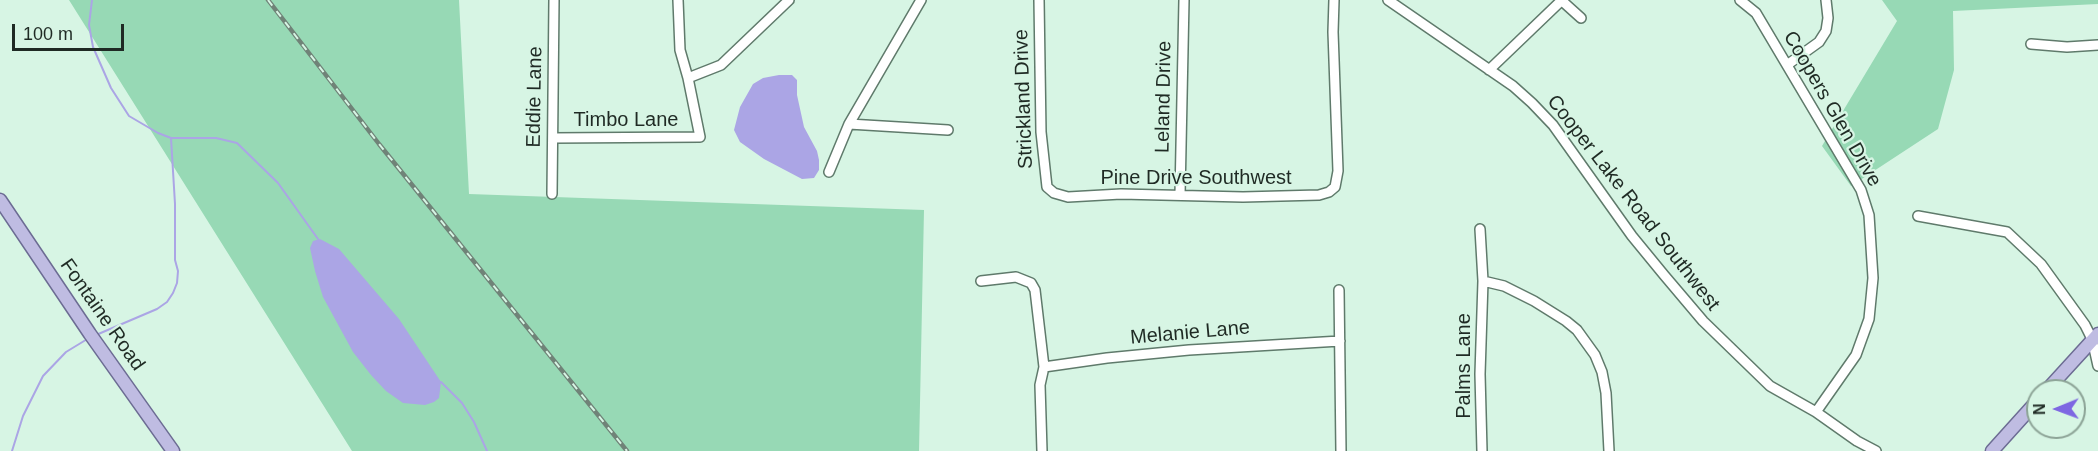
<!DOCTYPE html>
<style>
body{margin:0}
#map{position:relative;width:2098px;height:451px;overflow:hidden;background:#d7f5e4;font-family:Arial,sans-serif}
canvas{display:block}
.north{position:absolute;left:2026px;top:379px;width:60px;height:60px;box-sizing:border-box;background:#d7f5e4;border:2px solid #8da497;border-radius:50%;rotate:269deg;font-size:16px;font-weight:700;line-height:24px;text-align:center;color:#1f2a24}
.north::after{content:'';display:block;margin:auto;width:21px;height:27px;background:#7e67e2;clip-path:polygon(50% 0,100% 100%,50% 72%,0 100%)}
.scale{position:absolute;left:12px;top:24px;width:112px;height:27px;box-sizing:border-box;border:3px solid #1f2a24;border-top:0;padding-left:8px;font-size:18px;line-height:21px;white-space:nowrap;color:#1f2a24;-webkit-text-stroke:4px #d7f5e4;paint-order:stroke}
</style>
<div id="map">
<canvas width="2098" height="451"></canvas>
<div class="north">N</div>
<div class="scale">100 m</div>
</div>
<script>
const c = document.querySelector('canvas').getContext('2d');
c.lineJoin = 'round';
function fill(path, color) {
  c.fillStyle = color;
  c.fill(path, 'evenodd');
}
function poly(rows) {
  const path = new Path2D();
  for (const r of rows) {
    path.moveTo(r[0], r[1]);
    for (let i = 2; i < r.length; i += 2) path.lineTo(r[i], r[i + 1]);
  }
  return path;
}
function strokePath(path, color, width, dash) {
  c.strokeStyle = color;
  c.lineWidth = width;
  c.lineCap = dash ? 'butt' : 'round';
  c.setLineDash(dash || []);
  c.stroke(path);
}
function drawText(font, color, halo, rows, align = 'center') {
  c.font = font + ' Arial,sans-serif';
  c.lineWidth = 4.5;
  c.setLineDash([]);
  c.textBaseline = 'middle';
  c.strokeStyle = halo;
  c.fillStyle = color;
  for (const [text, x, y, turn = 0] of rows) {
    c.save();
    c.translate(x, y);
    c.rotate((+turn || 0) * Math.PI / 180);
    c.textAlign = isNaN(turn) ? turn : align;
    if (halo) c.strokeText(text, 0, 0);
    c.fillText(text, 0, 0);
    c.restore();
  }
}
const green = poly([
 [69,0,459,0,469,194,924,210,919,451,352,451],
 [1882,0,2098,0,2098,4,1953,11,1954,70,1938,129,1851,186,1822,146,1897,21]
]);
const water = poly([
 [779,75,792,75,797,80,797,95,804,127,817,151,819,160,819,170,814,178,802,179,764,159,740,142,734,130,740,107,753,84,763,78],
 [320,239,339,249,399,319,441,382,439,398,434,402,425,405,403,403,386,391,371,375,353,352,323,297,315,271,310,248,313,241]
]);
const stream = poly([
 [92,0,89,25,93,47,111,88,129,116,158,133,171,138,216,138,237,143,278,183,318,239],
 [96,335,157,309,167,302,173,293,177,283,178,271,175,260,175,204,171,138],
 [441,382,462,403,474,422,487,451],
 [12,451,23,416,43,376,66,352,89,338]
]);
const minor = poly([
 [1039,0,1041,132,1047,187,1054,193,1068,197,1121,194,1243,197,1319,195,1329,192,1335,187,1338,171,1333,32,1334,0],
 [1388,0,1513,86,1532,103,1553,125,1632,236,1664,275,1703,321,1770,386,1816,412,1857,441,1876,451],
 [1561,0,1581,18],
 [1740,0,1756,13,1861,190,1869,215,1873,278,1869,319,1856,355,1816,412],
 [2031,44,2067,47,2098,45],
 [1787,65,1819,42,1826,31,1828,18,1826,0],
 [1489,70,1562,0],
 [688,78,721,65,789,0],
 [849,124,948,130],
 [553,138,700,137,688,78,680,50,678,0],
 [829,172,849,124,921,0],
 [552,194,554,0],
 [1180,195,1184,0],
 [1918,216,2007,232,2041,264,2085,325,2092,339,2098,366],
 [1480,229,1483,281,1480,374,1482,451],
 [981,281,1016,277,1031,283,1035,290,1044,367,1040,385,1042,451],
 [1483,281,1504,286,1534,301,1566,321,1577,330,1595,355,1602,372,1606,393,1609,451],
 [1339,290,1341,451],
 [1044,367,1107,358,1189,350,1340,341]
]);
const major = poly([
 [0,200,90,334,173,451],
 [2046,391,2098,334],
 [1992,451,2038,400]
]);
const rail = poly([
 [268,0,379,144,627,451]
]);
const streetNames = [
 ["Eddie Lane",535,97,-89],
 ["Leland Drive",1164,97,-89],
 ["Strickland Drive",1024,99,-92],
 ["Coopers Glen Drive",1832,109,60],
 ["Timbo Lane",626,120],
 ["Pine Drive Southwest",1196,178],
 ["Cooper Lake Road Southwest",1633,203,52],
 ["Fontaine Road",102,315,55],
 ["Melanie Lane",1190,333,-5],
 ["Palms Lane",1464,366,-90]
];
fill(green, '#97d9b5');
fill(water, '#aba5e5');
strokePath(stream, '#aba5e5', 2);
strokePath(minor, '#5f7a6b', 12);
strokePath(major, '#6c6c93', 15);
strokePath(minor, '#fff', 9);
strokePath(major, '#bfbce2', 12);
strokePath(rail, '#708378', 4.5);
strokePath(rail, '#d7f5e4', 2, [7]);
drawText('20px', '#1f2a24', '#d7f5e4', streetNames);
</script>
